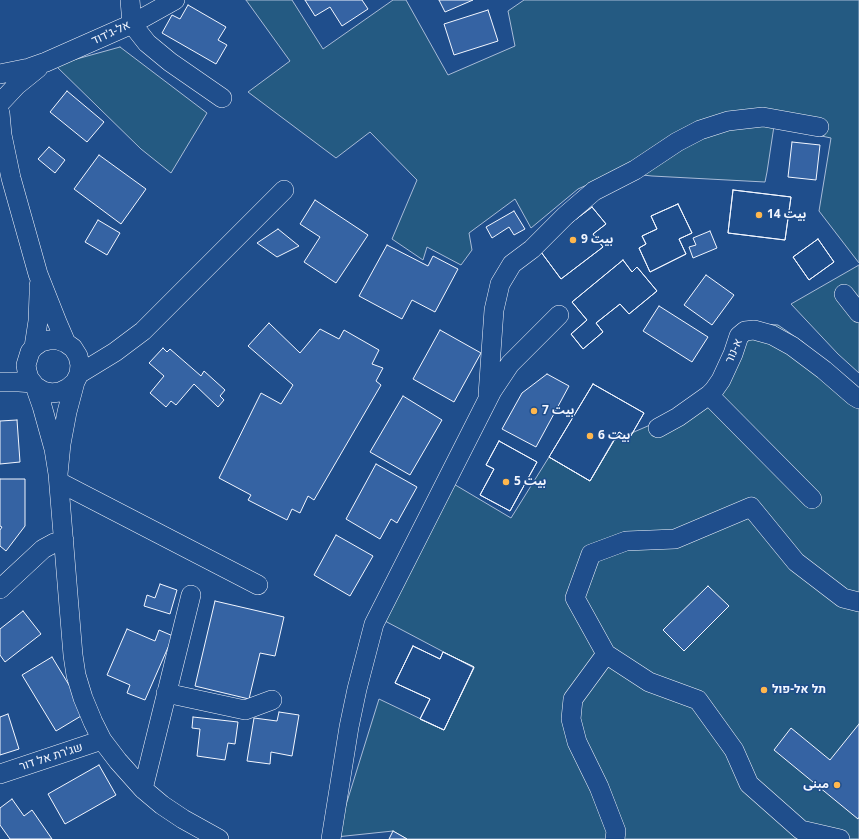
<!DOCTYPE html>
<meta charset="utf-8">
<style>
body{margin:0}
canvas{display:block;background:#1f4e8c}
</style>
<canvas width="859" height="839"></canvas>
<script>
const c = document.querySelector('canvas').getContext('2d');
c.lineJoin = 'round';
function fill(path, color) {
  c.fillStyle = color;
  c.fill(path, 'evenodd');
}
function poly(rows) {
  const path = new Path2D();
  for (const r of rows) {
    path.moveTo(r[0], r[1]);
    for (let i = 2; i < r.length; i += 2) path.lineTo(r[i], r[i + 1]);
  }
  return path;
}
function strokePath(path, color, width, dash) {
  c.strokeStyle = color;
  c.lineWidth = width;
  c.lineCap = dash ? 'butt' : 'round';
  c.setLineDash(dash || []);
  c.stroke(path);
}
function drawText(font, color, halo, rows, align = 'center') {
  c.font = font + ' "Noto Sans","Noto Sans Arabic",Heebo,sans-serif';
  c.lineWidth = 3;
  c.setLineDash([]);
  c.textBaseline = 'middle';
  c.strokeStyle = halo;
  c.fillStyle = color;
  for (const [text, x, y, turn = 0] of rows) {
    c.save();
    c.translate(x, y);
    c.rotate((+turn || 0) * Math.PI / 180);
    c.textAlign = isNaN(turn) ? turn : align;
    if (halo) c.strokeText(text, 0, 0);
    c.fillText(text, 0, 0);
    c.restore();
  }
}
const green = poly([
 [246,0,292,0,323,49,393,0,406,0,448,75,515,46,508,11,524,0,859,0,859,263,819,211,831,138,774,126,767,172,765,182,652,176,615,172,578,189,531,228,515,199,469,233,472,250,461,265,427,247,423,260,392,239,417,180,370,132,336,158,248,92,290,61,246,0],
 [120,47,207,113,171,173,141,149,55,65,120,47],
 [859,265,859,373,838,354,791,304,859,265],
 [745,323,778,325,804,343,855,392,859,394,859,839,407,839,393,831,336,837,379,699,444,730,474,668,385,621,452,483,511,518,549,457,590,481,613,441,678,413,719,393,745,323]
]);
const building = poly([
 [305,0,362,0,368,9,342,26,330,7,315,16,305,0],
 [439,0,473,0,445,12,439,0],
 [188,5,226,27,218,40,227,45,216,64,162,33,172,15,180,19,188,5],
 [488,10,498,41,454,55,444,24,488,10],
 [67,91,104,122,87,142,50,112,67,91],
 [792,142,820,145,816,180,788,177,792,142],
 [49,147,65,160,55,173,38,159,49,147],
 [99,155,146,189,121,224,74,189,99,155],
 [733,190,791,197,785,240,728,233,733,190],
 [733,190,791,197,785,240,728,233,733,190],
 [315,200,368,235,336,283,304,262,320,237,300,224,315,200],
 [678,204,692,233,679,239,686,254,650,272,639,248,646,244,642,236,657,229,651,216,678,204],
 [678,204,692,233,679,239,686,254,650,272,639,248,646,244,642,236,657,229,651,216,678,204],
 [592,207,606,224,593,234,603,247,561,279,538,248,592,207],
 [592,207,606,224,593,234,603,247,561,279,538,248,592,207],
 [514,211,525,229,514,235,509,227,492,238,486,227,514,211],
 [98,220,120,233,107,255,85,242,98,220],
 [278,229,299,246,277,257,257,243,278,229],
 [710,231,717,248,693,258,689,247,696,245,693,238,710,231],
 [818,239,834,262,809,280,793,257,818,239],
 [818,239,834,262,809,280,793,257,818,239],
 [387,245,428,266,433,256,458,269,435,312,412,300,402,319,359,296,387,245],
 [623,260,632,272,637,267,657,291,629,314,620,304,596,323,603,332,583,349,571,334,587,320,572,302,623,260],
 [623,260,632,272,637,267,657,291,629,314,620,304,596,323,603,332,583,349,571,334,587,320,572,302,623,260],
 [706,275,734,295,712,325,684,305,706,275],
 [659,306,708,337,692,362,643,331,659,306],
 [269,323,300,353,320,329,339,339,344,330,379,350,372,364,383,368,376,381,381,385,314,500,308,496,300,513,292,509,287,520,248,500,251,495,219,478,261,393,281,404,293,385,248,346,269,323],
 [440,330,481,353,454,402,413,379,440,330],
 [163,348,167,352,170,349,201,376,204,371,225,390,220,396,224,400,218,407,194,384,176,405,171,401,166,407,150,393,164,376,149,363,163,348],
 [547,374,569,386,536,447,502,429,522,393,547,374],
 [593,384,644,413,629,439,619,432,590,481,549,457,593,384],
 [593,384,644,413,629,439,619,432,590,481,549,457,593,384],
 [403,396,442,420,410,475,370,452,403,396],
 [17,420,20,462,0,464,0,421,17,420],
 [499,441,537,462,510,511,480,495,494,469,486,465,499,441],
 [499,441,537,462,510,511,480,495,494,469,486,465,499,441],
 [376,464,417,487,397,523,391,519,380,539,346,519,376,464],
 [0,479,25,479,25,526,6,551,0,546,0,530,2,527,0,526,0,479],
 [336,535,373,556,350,596,314,575,336,535],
 [160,584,177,590,170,614,144,606,147,595,155,598,160,584],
 [708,586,729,606,684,651,663,630,708,586],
 [215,601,284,617,275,656,260,653,249,699,195,686,215,601],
 [23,611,41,634,5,662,0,655,0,629,23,611],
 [127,629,155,641,159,630,173,636,145,700,127,693,130,685,107,675,127,629],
 [413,646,440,659,443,652,474,667,444,730,420,719,430,699,395,683,413,646],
 [413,646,440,659,443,652,474,667,444,730,420,719,430,699,395,683,413,646],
 [52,657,86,713,56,731,22,675,52,657],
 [279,712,299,715,292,756,271,752,270,764,247,761,254,718,277,721,279,712],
 [8,714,19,749,0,755,0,717,8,714],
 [193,717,238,722,235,744,228,743,225,760,197,756,200,729,192,728,193,717],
 [859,724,859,817,858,819,774,750,791,728,830,760,859,724],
 [99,765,116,795,65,824,48,794,99,765],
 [12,799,24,816,32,810,52,839,10,839,0,825,0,808,12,799],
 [393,831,407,839,389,839,393,831]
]);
const minor = poly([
 [130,0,132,24,147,43,170,62,222,98],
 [0,74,29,68,46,62,132,24,175,0],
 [2,101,17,85,38,68],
 [0,113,2,135,11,178,38,274,57,322,66,343],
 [844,294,859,313],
 [34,347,38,321,39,294,39,285],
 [79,374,115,352,143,331,284,190],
 [0,382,19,382,33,383],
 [35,386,43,391,51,393,60,392,68,388,75,382],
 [488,395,494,310,500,284,512,264,532,249,565,216,594,191,635,170,677,142,700,130,728,121,763,117,819,127],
 [709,395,812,499],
 [658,428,678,417,709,395,714,390,721,380,733,354,739,336,745,331,754,330,772,335,792,346,824,370,854,396,859,399],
 [58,474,61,444,67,412,75,382,79,374,80,365,78,356,73,348,66,343,58,340,49,340,41,342,34,347,30,352,26,365,27,371,29,378,35,386,42,406,54,449,58,474,73,655,76,675,83,698,93,722,102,740,118,761,143,789,162,805,183,819,219,839],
 [59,482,258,585],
 [0,589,43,549,54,543,64,540],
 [606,654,573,699,571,719,577,742,599,787,616,831,615,839],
 [166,693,245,710,272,700],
 [0,774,102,740],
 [143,789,191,595],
 [331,839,349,727,357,689,374,624,492,391,510,364,559,315],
 [840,839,801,830,749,784,734,750,698,700,649,682,606,654,575,598,591,554,626,541,675,539,751,507,796,562,843,598,859,602]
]);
const markers = [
 [759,215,4,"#ffb74d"],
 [573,240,4,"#ffb74d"],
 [534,411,4,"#ffb74d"],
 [590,436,4,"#ffb74d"],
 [506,482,4,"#ffb74d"],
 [764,690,4,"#ffb74d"],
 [837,785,4,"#ffb74d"]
];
const streetNames = [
 ["אל-ג'דוד",111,33,-25],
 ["א-נור",734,351,-66],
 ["שג'רת אל דור",51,757,-18]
];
const poiNames = [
 ["بيت 14",767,215],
 ["بيت 9",581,240],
 ["بيت 7",542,411],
 ["بيت 6",598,436],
 ["بيت 5",514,482],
 ["תל אל-פול",772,690],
 ["مبنى",829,785,"right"]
];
fill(green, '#245a82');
strokePath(green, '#a8bbd7', 1);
fill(building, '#3563a3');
strokePath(building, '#f2f6ff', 1);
strokePath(minor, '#f2f6ff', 20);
strokePath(minor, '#1f4e8c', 19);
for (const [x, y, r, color] of markers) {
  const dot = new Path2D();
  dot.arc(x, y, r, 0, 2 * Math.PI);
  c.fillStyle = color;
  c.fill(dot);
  strokePath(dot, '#1f4e8c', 1.5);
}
drawText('12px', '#f2f6ff', '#1f4e8c', streetNames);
drawText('bold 12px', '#f2f6ff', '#1f4e8c', poiNames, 'left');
</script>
